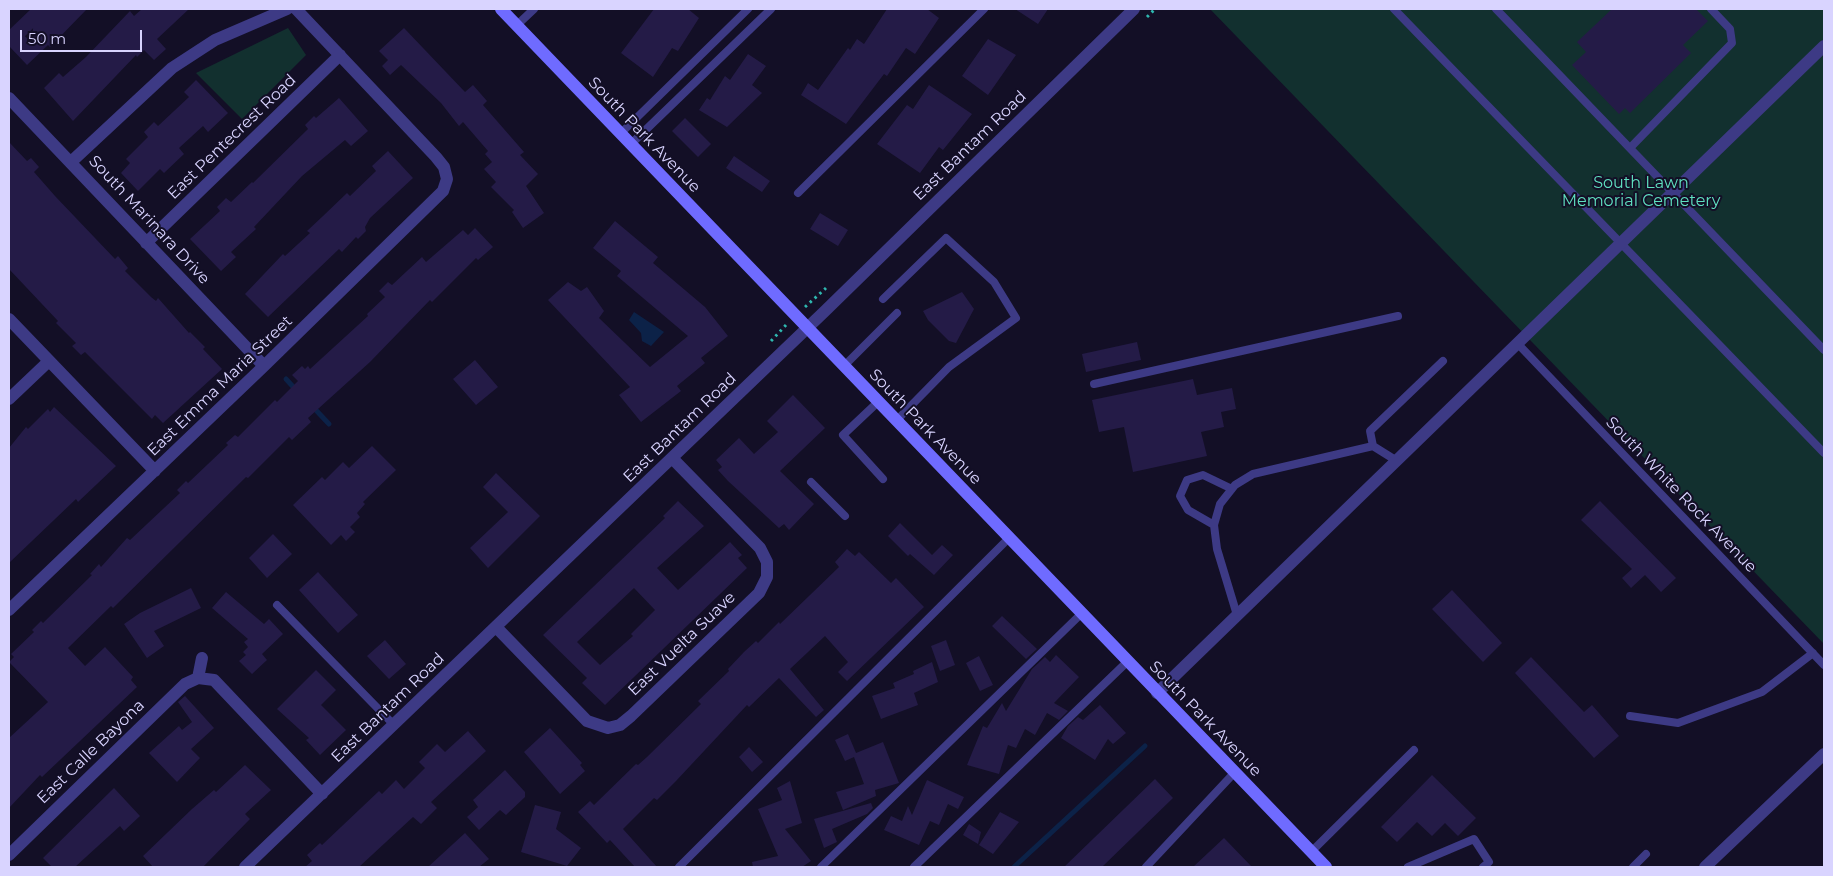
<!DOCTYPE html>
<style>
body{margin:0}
#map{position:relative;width:1833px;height:876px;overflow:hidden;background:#130f26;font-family:Montserrat,sans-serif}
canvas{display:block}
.frame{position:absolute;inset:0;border:10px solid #d9d4ff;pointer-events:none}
.scale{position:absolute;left:20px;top:30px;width:122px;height:22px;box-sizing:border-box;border:2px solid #d9d4ff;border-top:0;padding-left:6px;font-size:15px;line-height:18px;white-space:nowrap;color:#d9d4ff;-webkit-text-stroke:4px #130f26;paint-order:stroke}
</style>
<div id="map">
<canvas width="1833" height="876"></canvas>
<div class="frame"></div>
<div class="scale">50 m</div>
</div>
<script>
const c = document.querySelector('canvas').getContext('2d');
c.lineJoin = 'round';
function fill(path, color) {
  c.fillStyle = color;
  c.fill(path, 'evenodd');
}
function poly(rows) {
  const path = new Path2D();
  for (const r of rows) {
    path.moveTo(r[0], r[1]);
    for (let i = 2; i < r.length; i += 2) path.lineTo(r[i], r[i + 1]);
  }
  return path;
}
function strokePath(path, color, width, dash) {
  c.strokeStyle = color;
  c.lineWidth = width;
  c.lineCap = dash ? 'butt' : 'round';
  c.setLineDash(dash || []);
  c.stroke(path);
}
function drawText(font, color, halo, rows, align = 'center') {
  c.font = font + ' Montserrat,sans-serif';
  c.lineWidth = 4;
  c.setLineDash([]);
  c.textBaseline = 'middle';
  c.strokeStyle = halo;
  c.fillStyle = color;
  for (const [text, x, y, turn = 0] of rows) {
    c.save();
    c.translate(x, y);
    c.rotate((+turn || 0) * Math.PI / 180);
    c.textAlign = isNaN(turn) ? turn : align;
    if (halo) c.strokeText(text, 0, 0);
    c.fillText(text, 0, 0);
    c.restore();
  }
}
const green = poly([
 [1210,9,1824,9,1824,644],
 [288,28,306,55,242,119,196,73]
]);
const water = poly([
 [634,312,664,332,651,346,642,341,641,333,629,320]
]);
const stream = poly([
 [286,379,296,390],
 [313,407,329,424],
 [1014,867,1145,746]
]);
const building = poly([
 [31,9,87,9,50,47,48,45,27,65,9,46,9,30],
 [142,9,189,9,157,39,166,49,154,60,144,50,137,57,136,55,73,121,44,88,59,73,63,77,86,57,130,11,134,16],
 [654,9,688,9,699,18,678,51,672,48,653,77,621,53],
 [887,9,927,9,939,18,915,54,906,48,887,76,884,74,846,124,801,95,808,83,818,90,848,48,850,50,857,39,864,44],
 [1015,9,1048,9,1038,24],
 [1612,9,1696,9,1708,21,1683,45,1691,53,1630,113,1625,108,1619,114,1572,65,1586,52,1577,42],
 [404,28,465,92,473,85,487,101,483,105,524,152,520,155,538,174,526,186,544,213,523,228,512,212,514,210,491,187,496,182,484,169,492,162,485,154,488,151,463,122,459,126,441,103,401,65,390,75,382,66,388,60,379,51],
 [988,39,1016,55,988,95,962,76],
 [748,54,766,66,752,85,762,93,727,127,699,110,707,98,710,100,725,76,730,80],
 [196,80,228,113,208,132,203,126,179,148,184,154,164,173,160,169,138,191,121,173,130,163,126,159,148,137,144,132,154,122,158,126,189,97,184,92],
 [929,85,972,114,943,150,939,147,920,173,877,144,907,105,913,109],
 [339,98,368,131,351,146,345,140,302,176,254,227,256,229,231,252,236,257,221,271,190,239,220,211,217,207,226,198,231,202,252,182,253,183,308,129,305,125,314,116,316,118],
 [685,118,711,144,698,157,672,131],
 [9,142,27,161,31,158,39,167,34,172,55,196,115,259,118,256,128,268,125,271,151,297,156,301,158,298,189,333,190,332,205,347,203,349,222,369,163,423,155,415,152,419,85,352,81,355,72,346,76,343,56,323,58,321,9,269],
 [388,151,413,178,370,218,365,227,366,231,358,239,356,237,342,252,339,249,268,317,245,294,283,254,285,256,310,233,307,231,323,216,347,193,350,196,376,171,372,166],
 [734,156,770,181,762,192,726,168],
 [820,213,848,230,838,246,810,229],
 [615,221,658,257,653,263,705,307,728,336,701,358,705,363,677,386,681,391,641,422,619,395,630,387,548,300,568,282,581,291,587,287,604,311,599,318,650,367,688,336,617,276,621,271,593,248],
 [475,228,493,247,478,260,476,258,432,302,430,300,370,362,308,418,311,422,292,440,289,437,248,478,246,477,113,608,111,606,68,648,85,666,105,647,133,677,131,680,137,687,42,777,40,775,9,808,9,738,48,702,9,662,14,657,11,654,34,632,32,630,41,621,43,623,92,575,90,574,99,564,101,567,127,538,130,540,180,493,177,490,186,481,188,483,228,445,226,443,235,435,238,437,275,400,277,402,298,381,292,375,302,366,305,369,308,366,310,369,368,316,367,314,385,297,379,291,388,282,392,285,422,257,426,262,463,230,468,235],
 [962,292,974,309,956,343,949,341,928,320,923,311],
 [1137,342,1141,360,1086,372,1082,354],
 [475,360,498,387,476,405,453,379],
 [1193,379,1197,395,1232,388,1236,409,1221,412,1224,427,1201,432,1207,456,1133,472,1124,427,1099,432,1092,400],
 [793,395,825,428,780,471,814,504,789,530,784,524,779,528,728,481,718,470,722,467,716,460,739,438,754,454,778,432,767,421],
 [54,407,116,466,78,502,76,499,9,563,9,448,26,427,28,429,48,409,50,412],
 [372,446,396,470,363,502,365,504,357,513,360,517,350,527,355,532,346,541,341,535,331,545,293,505,322,477,325,480,343,462,349,468],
 [496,473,540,516,488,568,470,548,508,512,483,487],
 [678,501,704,526,657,568,678,590,730,542,742,555,738,558,747,568,605,705,582,683,587,678,543,635,665,518,663,516],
 [634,588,655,610,631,634,633,636,600,665,577,642],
 [1600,501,1676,578,1661,592,1645,575,1631,588,1622,578,1632,569,1581,520],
 [900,523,932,555,942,545,953,555,934,575,910,554,908,556,888,536],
 [273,534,292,554,267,578,249,558],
 [847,549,855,556,859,552,891,583,896,578,924,607,847,681,838,672,848,662,825,636,790,669,824,710,816,717,779,678,749,707,747,705,676,781,657,800,654,798,623,829,657,867,635,867,610,840,607,843,578,812,590,801,594,805,636,764,638,765,647,757,701,704,698,701,729,671,728,669,744,652,756,641,758,643,779,622,780,624,839,567,835,562],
 [318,572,358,615,338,633,299,590],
 [191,588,201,608,154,631,164,646,147,658,124,624,140,613],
 [1452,590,1502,643,1483,662,1432,609],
 [226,592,264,624,269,619,283,634,262,654,267,660,252,674,239,661,246,655,243,652,248,647,244,642,248,639,212,608],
 [1002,616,1037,649,1026,659,992,626],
 [385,640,406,664,389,679,367,656],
 [946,640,955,665,940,671,931,646],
 [1056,655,1079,677,1054,703,1068,711,1059,720,1047,713,1035,735,1025,729,1016,748,1008,745,999,774,967,765,983,726,987,728,1002,703,1006,711,1032,669,1045,657,1050,662],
 [979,656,993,685,980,691,966,663],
 [1531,657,1584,712,1592,705,1619,736,1594,758,1515,673],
 [932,662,938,682,914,693,918,705,881,719,872,696,895,688,893,683,914,674,913,671],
 [316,670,336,690,321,705,346,730,320,755,306,740,309,738,277,709],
 [185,696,214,728,191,749,200,758,177,782,149,753,179,726,182,730,192,722,178,702],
 [1100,705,1126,733,1113,744,1108,739,1095,760,1061,738,1068,726,1078,717,1083,720],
 [550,728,582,763,580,765,585,771,560,794,524,752],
 [468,731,486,751,431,802,437,808,421,824,413,817,359,867,305,867,312,861,307,855,320,843,322,845,379,791,382,794,396,780,404,789,425,768,419,762,437,744,445,752],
 [848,734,856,753,883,742,899,783,875,790,876,796,843,810,836,792,864,784,854,757,845,761,835,740],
 [749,747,763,762,752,772,739,757],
 [245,765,271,790,245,814,250,819,203,867,153,867,143,856,192,809,214,790,216,792],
 [505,770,525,792,525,797,506,815,500,810,479,830,467,817,478,807,473,800],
 [1432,775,1476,818,1458,836,1445,823,1432,836,1417,822,1397,842,1381,827],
 [1155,779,1173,798,1102,867,1064,867],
 [927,780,964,797,958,809,948,804,939,825,930,821,919,845,884,830,891,816,902,821,908,806,912,815],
 [790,781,802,823,785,829,811,861,802,867,753,867,752,862,778,856,758,809,782,800,777,788],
 [114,788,140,816,124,831,120,826,75,867,52,867,43,858],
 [871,803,873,808,867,814,832,829,837,842,824,848,814,819],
 [535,805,561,812,556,829,581,848,567,866,521,852],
 [1000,812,1019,822,993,854,979,845],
 [969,824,981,832,978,844,963,835],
 [465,833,489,859,479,867,428,867],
 [1224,838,1252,867,1193,867]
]);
const path = poly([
 [1147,17,1155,9],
 [805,307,826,288],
 [771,341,786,325]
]);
const lane = poly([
 [1394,9,1824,453],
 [1496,9,1824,350],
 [517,25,534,9],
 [620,134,748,9],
 [630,145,771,9],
 [1630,148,1732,43,1730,29,1711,9],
 [798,193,984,9],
 [883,299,946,238,994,282,1016,318,949,367,896,421],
 [1518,344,1824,665],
 [844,366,897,313],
 [1094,384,1398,316],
 [878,402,843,435,883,479],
 [1373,446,1370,431,1443,361],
 [811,482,845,516],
 [1214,525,1188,510,1180,496,1187,480,1203,475,1232,489],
 [277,605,394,725],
 [1237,615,1217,549,1214,525,1220,504,1235,485,1253,474,1373,446,1397,461],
 [1630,716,1678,723,1762,692,1813,653],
 [1311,852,1414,750],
 [679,867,1009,538],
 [821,867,1081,614],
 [914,867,1127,662],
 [1146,867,1235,772],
 [1408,867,1474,839,1489,862,1483,867],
 [1633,867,1646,854]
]);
const street = poly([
 [9,98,264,366],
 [71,162,172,68,215,40,287,9],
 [146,243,340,55],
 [9,319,155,471],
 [9,399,49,361],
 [9,610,264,366,443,191,447,179,444,167,436,157,296,9],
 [496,627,587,721,608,728,620,725,631,716,759,593,767,577,767,562,760,548,672,458],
 [198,678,214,680,322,794],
 [198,678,202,658],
 [1157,693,1824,46],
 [9,855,185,684,198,678],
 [245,867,825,311,1134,9],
 [1705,867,1824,754]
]);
const secondary = poly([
 [501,9,1326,867]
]);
const streetNames = [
 ["South Park Avenue",644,135,46],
 ["East Pentecrest Road",232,137,-44],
 ["East Bantam Road",970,146,-44],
 ["South Marinara Drive",149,220,47],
 ["East Emma Maria Street",220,386,-44],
 ["South Park Avenue",925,427,46],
 ["East Bantam Road",680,428,-44],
 ["South White Rock Avenue",1681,495,46],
 ["East Vuelta Suave",682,644,-44],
 ["East Bantam Road",388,708,-44],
 ["South Park Avenue",1205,719,46],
 ["East Calle Bayona",91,752,-44]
];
const parkNames = [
 ["South Lawn",1641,183],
 ["Memorial Cemetery",1641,201]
];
fill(green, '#12302f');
fill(water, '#0c2248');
strokePath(stream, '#0c2248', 5);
fill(building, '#241b47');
strokePath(path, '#2fb8b0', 3, [2.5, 4]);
strokePath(lane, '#3d3a85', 8);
strokePath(street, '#3d3a85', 12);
strokePath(secondary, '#6f6bff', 12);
drawText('16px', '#d9d4ff', '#130f26', streetNames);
drawText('16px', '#5fe0c0', '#130f26', parkNames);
</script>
